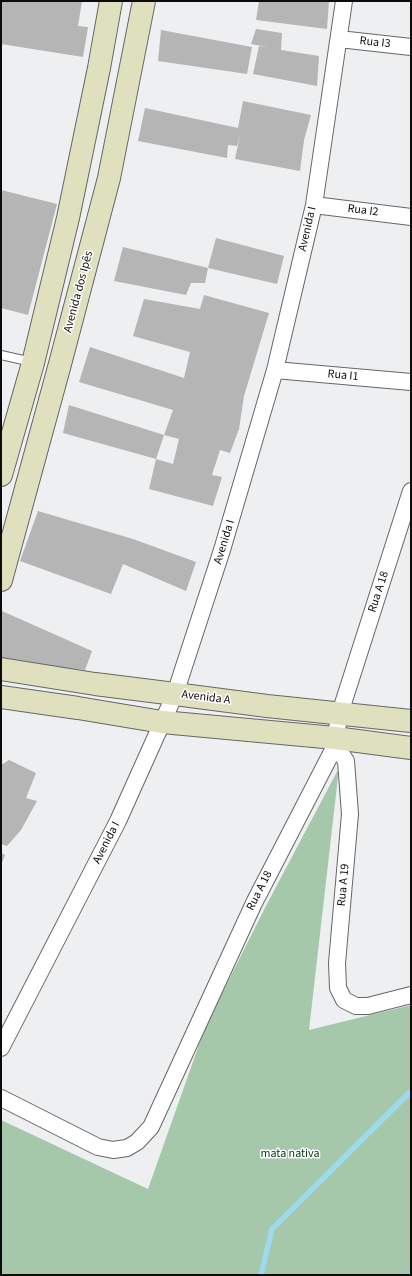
<!DOCTYPE html>
<meta charset="utf-8">
<style>
body{margin:0}
#map{position:relative;width:412px;height:1276px;overflow:hidden;background:#eeeff0;font-family:"Source Sans 3",sans-serif}
canvas{display:block}
.frame{position:absolute;inset:0;border:2px solid #0b0b0c;pointer-events:none}
</style>
<div id="map">
<canvas width="412" height="1276"></canvas>
<div class="frame"></div>
</div>
<script>
const c = document.querySelector('canvas').getContext('2d');
c.lineJoin = 'round';
function fill(path, color) {
  c.fillStyle = color;
  c.fill(path, 'evenodd');
}
function poly(rows) {
  const path = new Path2D();
  for (const r of rows) {
    path.moveTo(r[0], r[1]);
    for (let i = 2; i < r.length; i += 2) path.lineTo(r[i], r[i + 1]);
  }
  return path;
}
function strokePath(path, color, width, dash) {
  c.strokeStyle = color;
  c.lineWidth = width;
  c.lineCap = dash ? 'butt' : 'round';
  c.setLineDash(dash || []);
  c.stroke(path);
}
function drawText(font, color, halo, rows, align = 'center') {
  c.font = font + ' "Source Sans 3",sans-serif';
  c.lineWidth = 3;
  c.setLineDash([]);
  c.textBaseline = 'middle';
  c.strokeStyle = halo;
  c.fillStyle = color;
  for (const [text, x, y, turn = 0] of rows) {
    c.save();
    c.translate(x, y);
    c.rotate((+turn || 0) * Math.PI / 180);
    c.textAlign = isNaN(turn) ? turn : align;
    if (halo) c.strokeText(text, 0, 0);
    c.fillText(text, 0, 0);
    c.restore();
  }
}
const green = poly([
 [339,768,309,1030,411,1005,411,1275,1,1275,1,1120,148,1189,206,1025,268,902]
]);
const stream = poly([
 [261,1275,272,1229,411,1091]
]);
const building = poly([
 [1,1,82,1,78,26,88,27,83,57,1,44],
 [259,1,329,1,327,29,256,20],
 [256,29,282,33,281,50,319,56,317,86,253,74,259,46,268,47,251,44],
 [161,30,252,47,247,74,158,61],
 [243,101,311,115,304,140,300,171,235,159,240,135,237,146,228,145,227,158,138,141,145,108,238,128],
 [1,190,57,204,28,315,1,308],
 [216,238,284,256,277,284,208,268],
 [123,247,208,268,205,283,191,283,186,295,114,281],
 [204,295,269,313,244,396,239,429,230,453,220,450,212,475,222,477,213,506,149,489,156,459,173,464,179,439,164,435,173,410,79,382,90,347,184,378,190,352,133,336,144,299,200,309],
 [69,405,164,435,156,459,63,433],
 [38,511,133,539,196,562,186,591,123,564,111,594,20,561],
 [2,611,92,651,85,670,1,661],
 [9,760,36,773,26,798,37,801,21,830,7,846,1,844,1,765],
 [1,853,5,855,1,865]
]);
const lane = poly([
 [1,355,32,362]
]);
const street = poly([
 [339,39,411,47],
 [314,205,411,217],
 [275,370,411,382],
 [333,750,342,755,346,761,350,814,337,963,338,988,344,1000,356,1006,368,1006,411,995],
 [1,1048,118,821,175,694,222,550,275,370,314,205,344,1],
 [1,1098,98,1147,113,1150,127,1148,137,1142,151,1127,254,903,333,750,340,713,411,491]
]);
const secondary = poly([
 [1,475,33,363,68,218,99,68,111,1],
 [1,580,60,364,109,178,144,1],
 [1,669,95,684,175,694,267,706,411,721],
 [1,697,78,708,162,722,335,738,411,748]
]);
const streetNames = [
 ["Rua I3",375,43,6],
 ["Rua I2",363,211,7],
 ["Avenida I",308,229,-77],
 ["Avenida dos Ipês",79,292,-75],
 ["Rua I1",343,376,5],
 ["Avenida I",225,542,-73],
 ["Rua A 18",379,592,-72],
 ["Avenida A",206,698,7],
 ["Avenida I",107,843,-63],
 ["Rua A 19",344,885,-85],
 ["Rua A 18",260,891,-63]
];
const parkNames = [
 ["mata nativa",290,1154]
];
fill(green, '#a6c8aa');
strokePath(stream, '#9ed9ee', 5.5);
fill(building, '#b5b5b6');
strokePath(lane, '#666667', 10);
strokePath(street, '#666667', 18);
strokePath(secondary, '#666667', 24);
strokePath(lane, '#fff', 8);
strokePath(street, '#fff', 16);
strokePath(secondary, '#dfe0be', 22);
drawText('12px', '#0b0b0c', '#fff', streetNames);
drawText('12px', '#033412', '#fff', parkNames);
</script>
